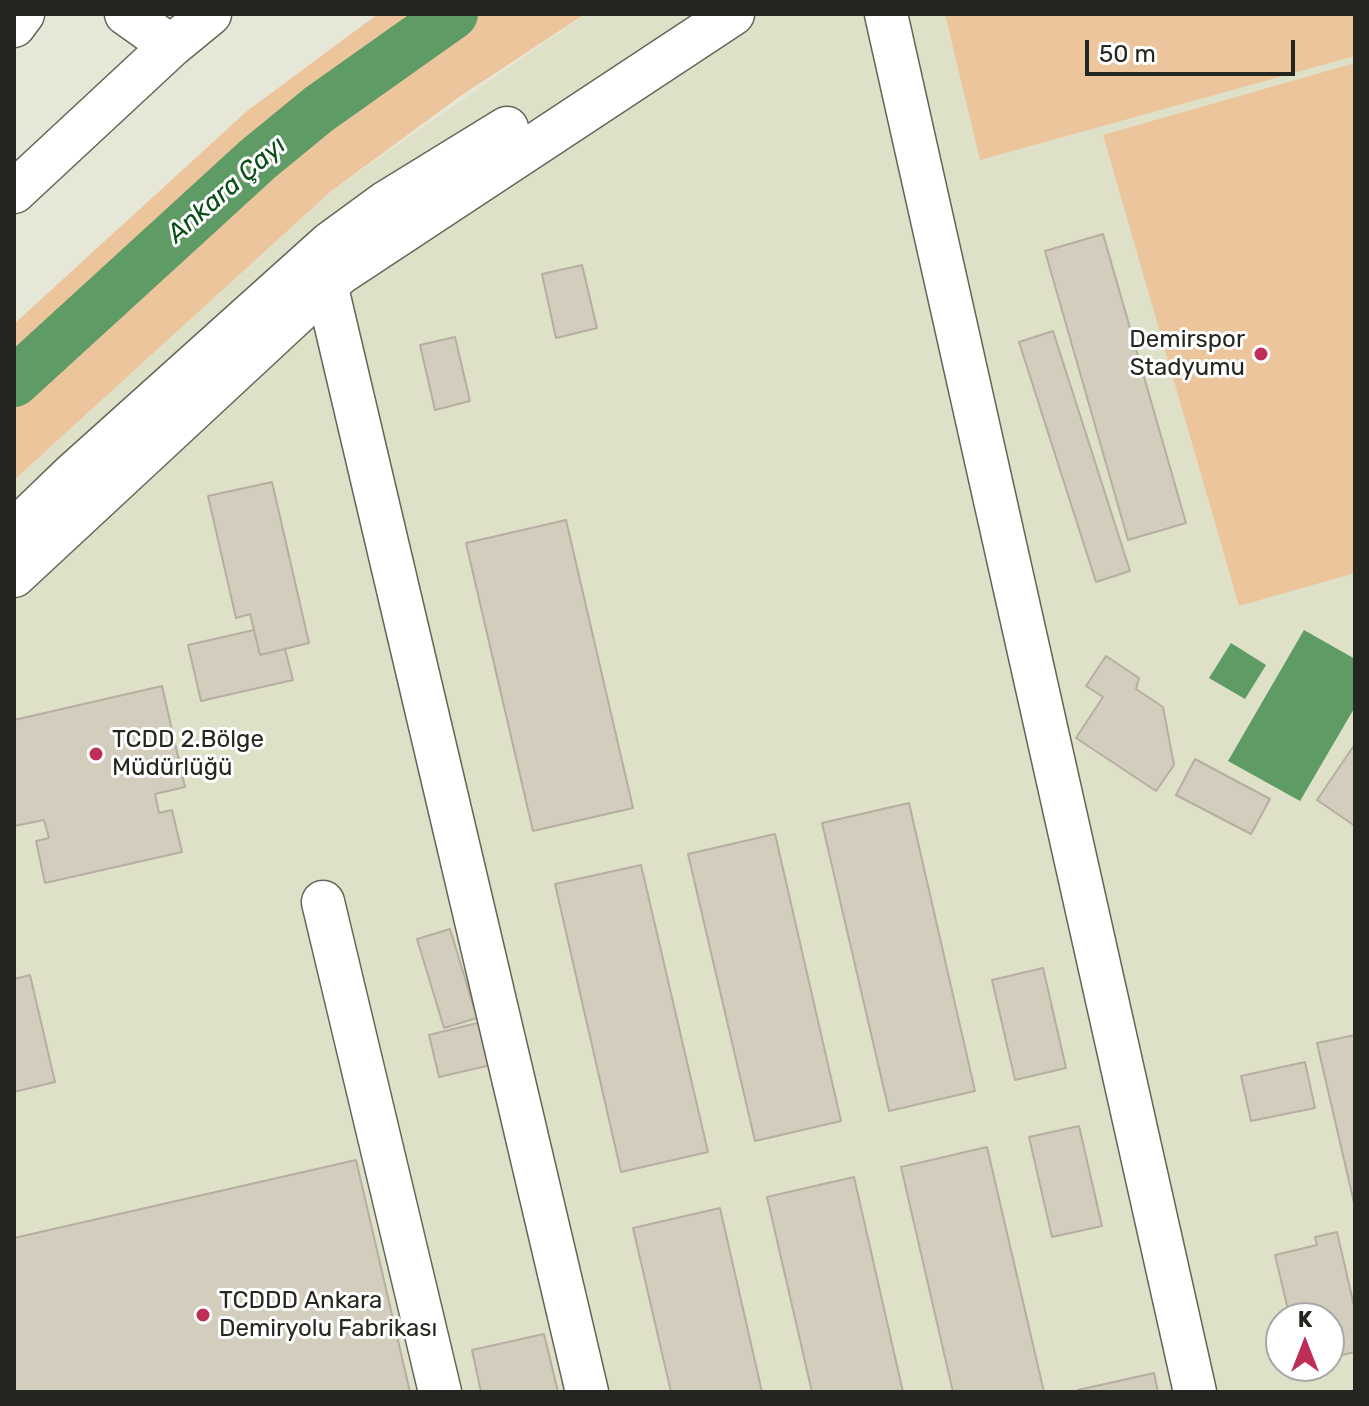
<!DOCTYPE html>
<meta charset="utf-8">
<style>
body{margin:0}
#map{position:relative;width:1369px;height:1406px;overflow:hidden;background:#e7e7d7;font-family:Rubik,sans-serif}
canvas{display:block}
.frame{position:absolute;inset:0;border:16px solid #262620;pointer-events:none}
.north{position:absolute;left:1265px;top:1302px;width:80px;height:80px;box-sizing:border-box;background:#fff;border:2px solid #a8a8a6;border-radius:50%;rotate:0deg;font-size:22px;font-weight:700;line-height:32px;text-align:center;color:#262620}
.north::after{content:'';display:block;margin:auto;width:28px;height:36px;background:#be2e56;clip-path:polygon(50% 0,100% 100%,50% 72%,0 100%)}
.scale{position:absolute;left:1085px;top:40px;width:210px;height:36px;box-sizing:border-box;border:4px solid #262620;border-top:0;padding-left:10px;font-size:24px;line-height:28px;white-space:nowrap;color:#262620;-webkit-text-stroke:6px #fff;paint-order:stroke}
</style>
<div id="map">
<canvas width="1369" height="1406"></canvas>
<div class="frame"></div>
<div class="north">K</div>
<div class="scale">50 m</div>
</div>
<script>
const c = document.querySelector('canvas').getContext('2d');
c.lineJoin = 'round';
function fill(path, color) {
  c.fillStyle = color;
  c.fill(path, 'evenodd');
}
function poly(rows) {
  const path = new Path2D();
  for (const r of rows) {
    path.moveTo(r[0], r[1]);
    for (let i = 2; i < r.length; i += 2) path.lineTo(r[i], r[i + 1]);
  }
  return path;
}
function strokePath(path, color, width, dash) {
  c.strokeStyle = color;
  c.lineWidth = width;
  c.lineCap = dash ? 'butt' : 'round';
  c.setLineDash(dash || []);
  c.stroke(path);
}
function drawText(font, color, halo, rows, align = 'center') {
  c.font = font + ' Rubik,sans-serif';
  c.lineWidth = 6;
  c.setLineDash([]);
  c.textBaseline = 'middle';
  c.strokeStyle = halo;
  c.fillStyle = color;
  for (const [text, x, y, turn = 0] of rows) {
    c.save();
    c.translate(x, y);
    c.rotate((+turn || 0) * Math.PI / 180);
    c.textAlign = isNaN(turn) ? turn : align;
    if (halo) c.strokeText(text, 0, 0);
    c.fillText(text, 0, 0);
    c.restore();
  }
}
const built = poly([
 [586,14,1355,14,1355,1392,14,1392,14,480,330,192],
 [1281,1318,1329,1318,1329,1366,1281,1366]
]);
const green = poly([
 [378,14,585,14,459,97,330,192,14,480,14,324,247,111],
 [945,14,1355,14,1355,56,980,160],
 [1355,63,1355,573,1239,606,1103,135]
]);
const water = poly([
 [1304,630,1355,659,1355,707,1300,801,1228,761],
 [1231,643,1266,665,1245,699,1209,678]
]);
const river = poly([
 [14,382,258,159,319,109,453,14]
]);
const building = poly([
 [1103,234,1186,523,1128,540,1045,251,1103,234],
 [582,265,597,328,556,338,542,274,582,265],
 [1053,331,1130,571,1096,582,1019,342,1053,331],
 [455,337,470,401,435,410,420,345,455,337],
 [272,482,309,643,260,655,250,614,236,618,208,496,272,482],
 [566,520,633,808,533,831,466,543,566,520],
 [254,630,260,655,285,649,293,680,201,701,188,645,254,630],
 [1106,656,1139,678,1136,689,1163,707,1174,765,1156,791,1076,738,1103,697,1086,686,1106,656],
 [162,686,185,787,155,794,159,813,172,810,182,852,45,883,36,841,49,838,44,820,14,826,14,720,162,686],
 [1355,744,1355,826,1317,800,1355,744],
 [1195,759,1270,799,1251,834,1176,795,1195,759],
 [909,803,975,1091,889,1111,822,823,909,803],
 [775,834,841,1121,755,1141,688,854,775,834],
 [641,865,708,1152,621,1172,555,884,641,865],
 [450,929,477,1018,444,1028,417,939,450,929],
 [1043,968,1066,1068,1015,1080,992,980,1043,968],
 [30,975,55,1082,14,1092,14,979,30,975],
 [481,1022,491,1065,439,1077,429,1035,481,1022],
 [1355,1035,1355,1207,1317,1043,1355,1035],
 [1305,1062,1315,1108,1251,1121,1241,1076,1305,1062],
 [1079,1126,1102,1226,1052,1237,1029,1137,1079,1126],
 [987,1147,1044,1392,953,1392,901,1167,987,1147],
 [356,1160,410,1392,14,1392,14,1238,356,1160],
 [854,1177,903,1392,812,1392,767,1197,854,1177],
 [720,1208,762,1392,671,1392,633,1228,720,1208],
 [1337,1232,1355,1310,1355,1352,1329,1358,1329,1318,1290,1318,1275,1255,1317,1245,1315,1237,1337,1232],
 [544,1334,558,1392,481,1392,472,1350,544,1334],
 [1154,1373,1158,1392,1078,1392,1078,1390,1154,1373]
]);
const minor = poly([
 [126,14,171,46],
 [886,14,1195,1392],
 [14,26,23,14],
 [14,192,171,46,210,14],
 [319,254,587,1392],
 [14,531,73,474,329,244,385,203,507,128],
 [14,576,339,274,733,14],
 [323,902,440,1392]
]);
const markers = [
 [1261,354,8,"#be2e56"],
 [96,754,8,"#be2e56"],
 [203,1315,8,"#be2e56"]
];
const poiNames = [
 ["Demirspor",1245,340,"right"],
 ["Stadyumu",1245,368,"right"],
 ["TCDD 2.Bölge",112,740],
 ["Müdürlüğü",112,768],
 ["TCDDD Ankara",219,1301],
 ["Demiryolu Fabrikası",219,1329]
];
const waterNames = [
 ["Ankara Çayı",227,190,-41]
];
fill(built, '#dfe0c8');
fill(green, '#ecc59d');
fill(water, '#5f9b65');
strokePath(river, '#5f9b65', 50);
fill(building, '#d3cdbe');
strokePath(building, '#b6afa1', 2);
strokePath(minor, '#666658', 45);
strokePath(minor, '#fff', 42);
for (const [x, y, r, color] of markers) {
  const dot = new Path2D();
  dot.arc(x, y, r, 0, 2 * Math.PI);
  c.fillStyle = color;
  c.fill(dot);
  strokePath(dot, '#fff', 3);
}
drawText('24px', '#262620', '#fff', poiNames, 'left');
drawText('italic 26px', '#094e19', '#fff', waterNames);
</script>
